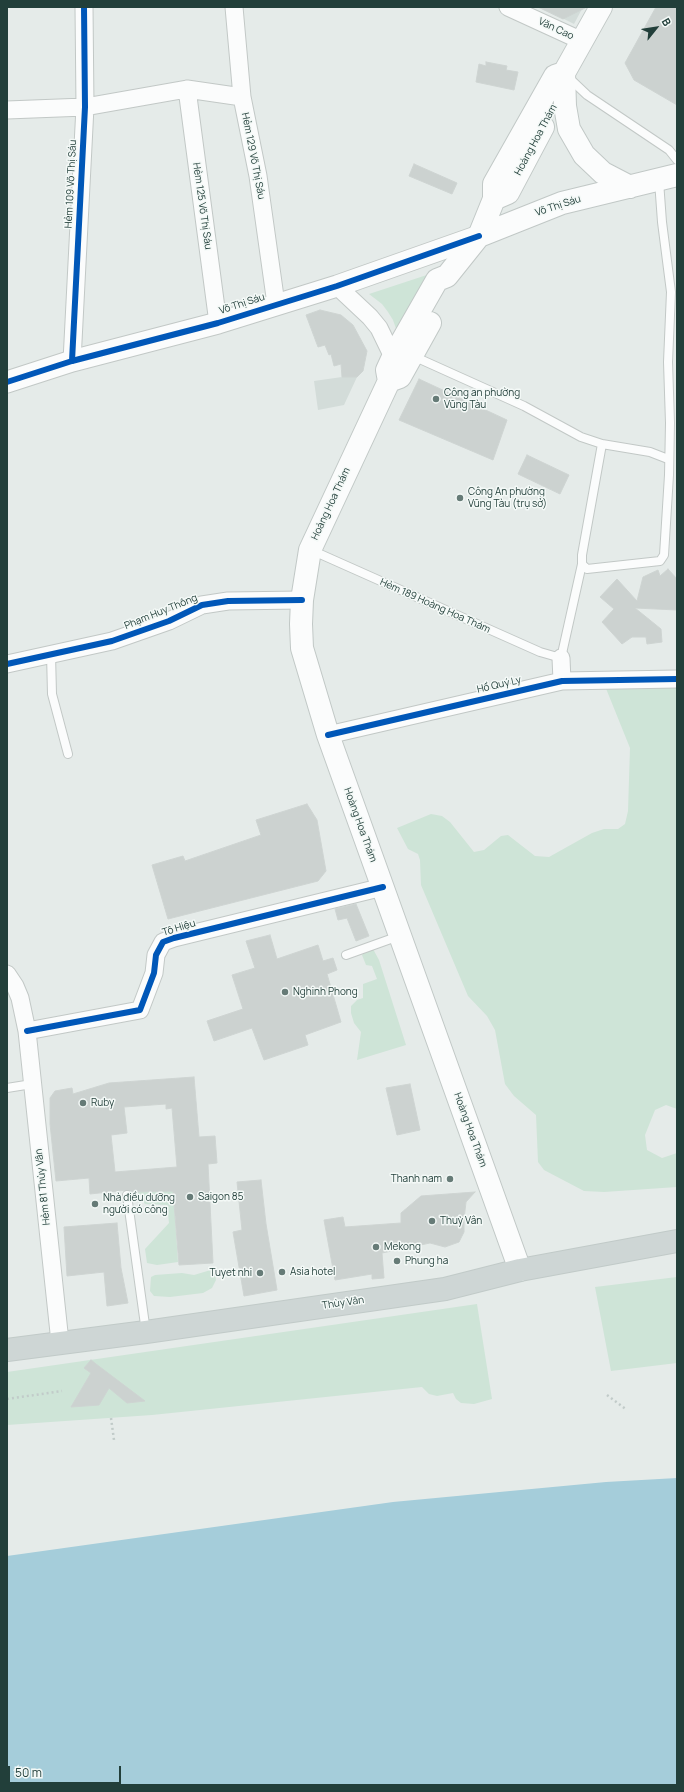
<!DOCTYPE html>
<meta charset="utf-8">
<style>
body{margin:0}
#map{position:relative;width:684px;height:1792px;overflow:hidden;background:#e5ebe9;font-family:Manrope,sans-serif}
canvas{display:block}
.frame{position:absolute;inset:0;border:8px solid #223f3a;pointer-events:none}
.north{position:absolute;left:636px;top:8px;width:40px;height:40px;-webkit-text-stroke:3px #f4f9f7;paint-order:stroke;rotate:60deg;font-size:11px;font-weight:700;line-height:16px;text-align:center;color:#223f3a}
.north::after{content:'';display:block;margin:auto;width:14px;height:18px;background:#223f3a;clip-path:polygon(50% 0,100% 100%,50% 72%,0 100%)}
.scale{position:absolute;left:8px;top:1766px;width:113px;height:18px;box-sizing:border-box;border:2px solid #223f3a;border-top:0;padding-left:5px;font-size:12px;line-height:14px;white-space:nowrap;color:#223f3a;-webkit-text-stroke:3px #f4f9f7;paint-order:stroke}
</style>
<div id="map">
<canvas width="684" height="1792"></canvas>
<div class="frame"></div>
<div class="north">B</div>
<div class="scale">50 m</div>
</div>
<script>
const c = document.querySelector('canvas').getContext('2d');
c.lineJoin = 'round';
function fill(path, color) {
  c.fillStyle = color;
  c.fill(path, 'evenodd');
}
function poly(rows) {
  const path = new Path2D();
  for (const r of rows) {
    path.moveTo(r[0], r[1]);
    for (let i = 2; i < r.length; i += 2) path.lineTo(r[i], r[i + 1]);
  }
  return path;
}
function strokePath(path, color, width, dash) {
  c.strokeStyle = color;
  c.lineWidth = width;
  c.lineCap = dash ? 'butt' : 'round';
  c.setLineDash(dash || []);
  c.stroke(path);
}
function drawText(font, color, halo, rows, align = 'center') {
  c.font = font + ' Manrope,sans-serif';
  c.lineWidth = 3;
  c.setLineDash([]);
  c.textBaseline = 'middle';
  c.strokeStyle = halo;
  c.fillStyle = color;
  for (const [text, x, y, turn = 0] of rows) {
    c.save();
    c.translate(x, y);
    c.rotate((+turn || 0) * Math.PI / 180);
    c.textAlign = isNaN(turn) ? turn : align;
    if (halo) c.strokeText(text, 0, 0);
    c.fillText(text, 0, 0);
    c.restore();
  }
}
const built = poly([
 [540,7,583,7,574,24],
 [342,377,357,377,344,405,318,410,314,381]
]);
const green = poly([
 [442,270,401,343,393,320,388,312,382,304,369,294],
 [677,685,677,1109,666,1105,655,1110,645,1135,647,1150,662,1158,677,1153,677,1187,604,1192,584,1191,544,1170,538,1162,536,1115,514,1096,505,1084,495,1030,487,1016,468,996,421,885,420,860,418,854,408,849,397,828,431,814,442,816,450,822,474,852,484,850,501,836,508,835,535,856,549,857,592,833,604,829,618,829,625,824,628,811,630,748,605,686],
 [367,949,373,949,379,960,406,1045,357,1060,361,1032,354,1023,351,1013,351,1006,357,1000,363,998,363,984,377,979,372,966,366,965,362,955],
 [185,1190,174,1203,178,1262,157,1265,147,1263,145,1249,169,1223,167,1205,145,1204,137,1192],
 [214,1269,216,1280,212,1288,203,1293,170,1297,154,1296,150,1291,151,1277,155,1275,182,1273,194,1275],
 [677,1277,677,1363,611,1371,595,1287],
 [477,1304,492,1399,474,1404,461,1403,456,1399,453,1393,437,1396,429,1394,422,1387,152,1415,7,1425,7,1372]
]);
const water = poly([
 [677,1478,677,1785,7,1785,7,1556,393,1502,606,1482]
]);
const building = poly([
 [538,7,587,7,563,19,538,7],
 [656,7,677,7,677,105,634,80,625,63,656,7],
 [486,62,507,66,506,70,518,72,514,90,476,82,479,64,486,66,486,62],
 [414,164,457,183,452,194,409,176,414,164],
 [320,310,341,315,353,325,367,351,363,371,357,377,342,377,341,364,334,366,331,354,329,355,325,345,318,347,306,315,320,310],
 [419,379,507,420,493,460,399,420,419,379],
 [527,455,569,475,560,494,518,474,527,455],
 [668,569,677,579,677,610,635,608,661,629,662,642,647,644,646,637,632,637,622,644,602,622,614,609,600,597,617,579,637,601,643,577,658,570,660,576,668,569],
 [307,804,317,820,326,871,318,881,168,919,152,865,183,856,185,861,261,835,256,820,307,804],
 [356,904,369,936,356,941,347,918,338,920,335,909,356,904],
 [270,935,277,959,318,945,323,961,333,958,337,970,327,974,341,1022,305,1035,308,1045,264,1060,252,1028,214,1041,207,1021,243,1009,232,975,255,968,246,941,270,935],
 [194,1077,199,1137,215,1136,217,1163,208,1164,213,1263,179,1265,173,1191,131,1192,127,1190,90,1194,89,1178,56,1181,50,1124,50,1098,55,1091,72,1088,73,1094,109,1083,194,1077],
 [166,1104,166,1109,172,1108,177,1167,115,1172,111,1135,127,1133,124,1107,166,1104],
 [410,1084,420,1130,397,1135,386,1088,410,1084],
 [261,1180,266,1224,277,1290,244,1296,233,1232,242,1230,237,1182,261,1180],
 [475,1192,466,1202,464,1219,464,1232,459,1242,445,1247,430,1243,382,1253,384,1278,372,1279,372,1274,335,1280,324,1220,343,1217,345,1227,401,1223,401,1213,421,1196,475,1192],
 [117,1223,121,1268,128,1303,107,1306,104,1272,67,1276,64,1227,117,1223],
 [91,1360,96,1364,145,1401,127,1403,109,1388,99,1405,71,1407,91,1373,84,1368,91,1360]
]);
const path = poly([
 [607,1395,627,1410],
 [7,1399,62,1391],
 [111,1418,114,1440]
]);
const service = poly([
 [568,77,587,95,669,150,677,160],
 [413,356,524,406,581,437,602,444,650,452,668,459],
 [602,444,582,555,582,564,587,569,660,561,664,555,669,475,670,423,668,362,671,292,662,222,659,181],
 [311,550,540,652,561,658,582,564],
 [51,654,52,694,68,754],
 [346,955,399,936],
 [7,1088,32,1084],
 [127,1195,146,1332]
]);
const minor = poly([
 [234,7,242,97,258,176,276,304],
 [508,7,582,41],
 [187,89,218,323],
 [7,110,85,107,187,89,242,97],
 [337,286,370,317,379,328,393,357],
 [72,361,85,107,84,7],
 [561,658,562,681],
 [7,664,112,641,169,621,202,605,228,601,302,600],
 [328,735,562,681,677,679],
 [7,974,15,986,20,998,27,1031,60,1342],
 [27,1031,140,1010,154,973,156,955,163,942,174,938,383,887]
]);
const tertiary = poly([
 [7,382,72,361,218,323,337,286,479,236]
]);
const secondary = poly([
 [601,7,564,73,565,106,569,129,584,155,603,173,630,187],
 [494,199,508,193,543,127],
 [479,236,562,203,677,175],
 [389,381,400,377,430,323],
 [520,1270,328,735,302,648,301,624,302,600,310,550,389,381,387,370,393,357,437,280,447,276,479,236,494,199,494,184,555,76,564,73]
]);
const primary = poly([
 [7,1350,146,1332,445,1289,520,1270,677,1241]
]);
const cycleway = poly([
 [72,361,85,107,84,7],
 [7,382,72,361,218,323,337,286,479,236],
 [7,664,112,641,169,621,202,605,228,601,302,600],
 [328,735,562,681,677,679],
 [27,1031,140,1010,154,973,156,955,163,942,174,938,383,887]
]);
const markers = [
 [436,399,4,"#667b77"],
 [460,498,4,"#667b77"],
 [285,992,4,"#667b77"],
 [83,1103,4,"#667b77"],
 [450,1179,4,"#667b77"],
 [190,1197,4,"#667b77"],
 [95,1204,4,"#667b77"],
 [432,1221,4,"#667b77"],
 [376,1247,4,"#667b77"],
 [397,1261,4,"#667b77"],
 [282,1272,4,"#667b77"],
 [260,1273,4,"#667b77"]
];
const streetNames = [
 ["Văn Cao",556,29,25],
 ["Hoàng Hoa Thám",536,140,-62],
 ["Hẻm 129 Võ Thị Sáu",253,156,79],
 ["Hẻm 109 Võ Thị Sáu",71,184,-87],
 ["Hẻm 125 Võ Thị Sáu",202,206,82],
 ["Võ Thị Sáu",558,206,-18],
 ["Võ Thị Sáu",242,304,-18],
 ["Hoàng Hoa Thám",331,504,-65],
 ["Hẻm 189 Hoàng Hoa Thám",435,606,24],
 ["Phạm Huy Thông",161,612,-22],
 ["Hồ Quý Ly",499,685,-13],
 ["Hoàng Hoa Thám",360,825,70],
 ["Tô Hiệu",179,928,-17],
 ["Hoàng Hoa Thám",470,1130,70],
 ["Hẻm 81 Thùy Vân",43,1187,-96],
 ["Thùy Vân",343,1303,-8]
];
const poiNames = [
 ["Công an phường",444,393],
 ["Vũng Tàu",444,405],
 ["Công An phường",468,492],
 ["Vũng Tàu (trụ sở)",468,504],
 ["Nghinh Phong",293,992],
 ["Ruby",91,1103],
 ["Thanh nam",442,1179,"right"],
 ["Saigon 85",198,1197],
 ["Nhà điều dưỡng",103,1198],
 ["người có công",103,1210],
 ["Thuỳ Vân",440,1221],
 ["Mekong",384,1247],
 ["Phung ha",405,1261],
 ["Asia hotel",290,1272],
 ["Tuyet nhi",252,1273,"right"]
];
fill(built, '#d3dcd9');
fill(green, '#cee4d7');
fill(water, '#a5cdda');
fill(building, '#ccd2d0');
strokePath(building, '#ced4d2', 1);
strokePath(service, '#c2c8c6', 10);
strokePath(minor, '#c2c8c6', 19);
strokePath(tertiary, '#c2c8c6', 23);
strokePath(secondary, '#c1c8c6', 24);
strokePath(primary, '#c1cac8', 24);
strokePath(path, '#c1cbc9', 2.5, [2, 3]);
strokePath(service, '#fbfcfc', 8);
strokePath(minor, '#fbfcfc', 17);
strokePath(tertiary, '#fbfcfc', 21);
strokePath(secondary, '#fbfcfc', 22);
strokePath(primary, '#ced6d5', 22);
strokePath(cycleway, '#0057b8', 6);
for (const [x, y, r, color] of markers) {
  const dot = new Path2D();
  dot.arc(x, y, r, 0, 2 * Math.PI);
  c.fillStyle = color;
  c.fill(dot);
  strokePath(dot, '#f4f9f7', 1.5);
}
drawText('10px', '#223f3a', '#f4f9f7', streetNames);
drawText('10px', '#223f3a', '#f4f9f7', poiNames, 'left');
</script>
